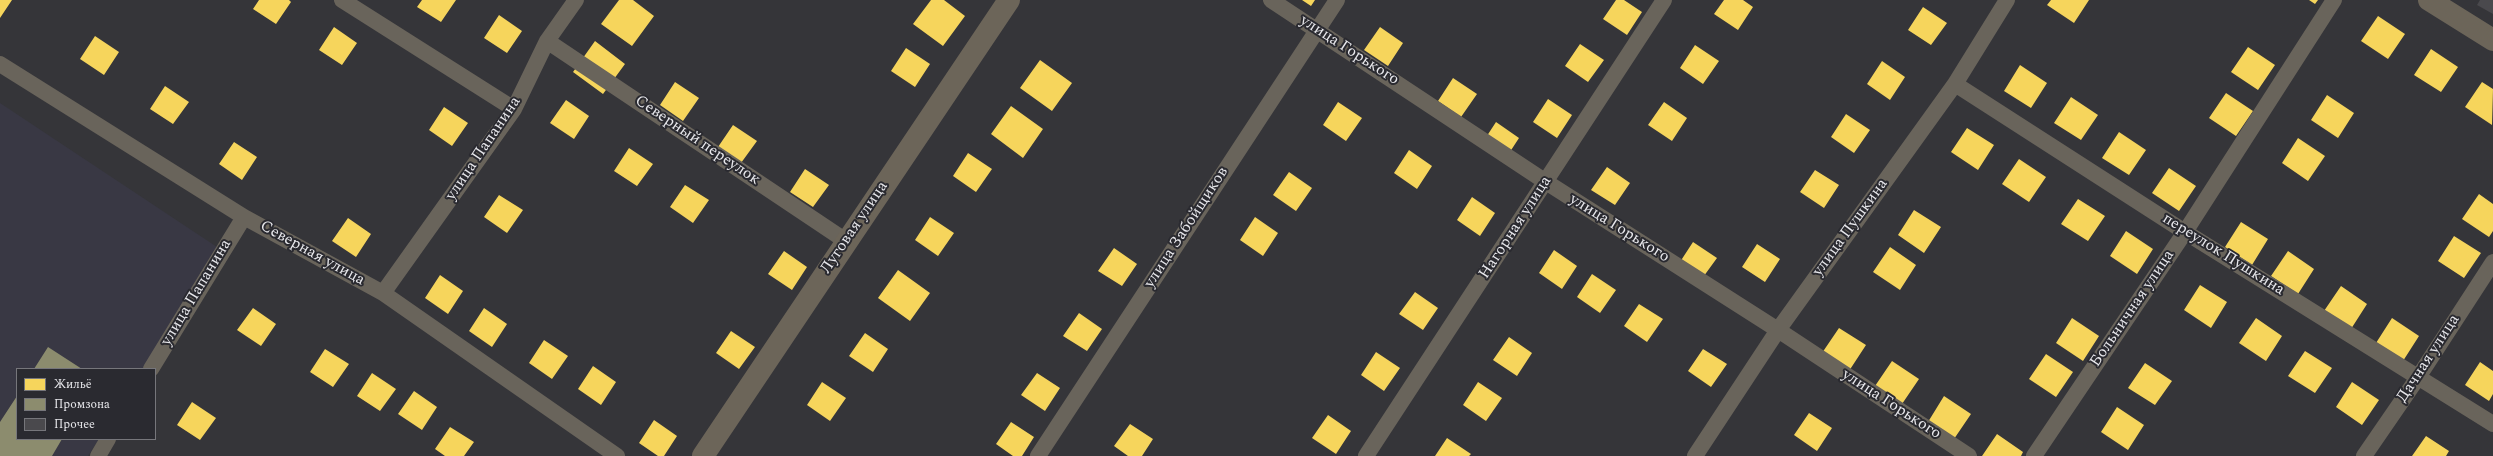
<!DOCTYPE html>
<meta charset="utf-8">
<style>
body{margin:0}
#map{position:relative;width:2493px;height:456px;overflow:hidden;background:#353539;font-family:Spectral,serif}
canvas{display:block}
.legend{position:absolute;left:16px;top:368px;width:140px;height:72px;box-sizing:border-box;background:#2a2a30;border:1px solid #76767b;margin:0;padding:5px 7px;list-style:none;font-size:12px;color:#e8e8ec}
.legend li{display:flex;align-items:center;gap:8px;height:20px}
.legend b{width:20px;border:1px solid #76767b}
</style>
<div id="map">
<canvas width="2493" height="456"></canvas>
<ul class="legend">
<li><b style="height:11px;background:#f6d55c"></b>Жильё</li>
<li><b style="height:11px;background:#8c8c6e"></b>Промзона</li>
<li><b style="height:11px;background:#4a494d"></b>Прочее</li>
</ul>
</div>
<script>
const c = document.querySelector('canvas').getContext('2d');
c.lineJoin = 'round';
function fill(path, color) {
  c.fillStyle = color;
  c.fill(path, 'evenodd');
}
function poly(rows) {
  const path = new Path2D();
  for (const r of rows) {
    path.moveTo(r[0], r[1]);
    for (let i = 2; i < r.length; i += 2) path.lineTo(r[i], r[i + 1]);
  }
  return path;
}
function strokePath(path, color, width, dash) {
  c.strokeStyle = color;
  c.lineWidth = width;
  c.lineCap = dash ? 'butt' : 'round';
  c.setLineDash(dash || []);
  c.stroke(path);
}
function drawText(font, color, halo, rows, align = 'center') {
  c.font = font + ' Spectral,serif';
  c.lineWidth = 4;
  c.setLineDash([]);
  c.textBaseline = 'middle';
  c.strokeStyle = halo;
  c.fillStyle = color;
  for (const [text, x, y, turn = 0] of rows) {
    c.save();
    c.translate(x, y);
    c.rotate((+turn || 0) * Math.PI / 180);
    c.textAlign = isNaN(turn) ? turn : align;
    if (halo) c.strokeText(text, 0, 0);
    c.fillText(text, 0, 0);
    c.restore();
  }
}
const built = poly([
 [0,103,223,251,145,369,17,369,17,439,99,439,88,456,0,456]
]);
const homes = poly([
 [0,0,12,0,0,18],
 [259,0,289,0,291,2,276,24,253,9],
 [422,0,456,0,441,22,417,7],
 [619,0,633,0,654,16,632,46,601,24],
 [931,0,944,0,965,16,943,46,913,24],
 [1302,0,1315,0,1311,6],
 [1616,0,1624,0,1642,12,1627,35,1603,19],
 [1724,0,1743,0,1753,7,1738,30,1714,14],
 [2051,0,2089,0,2074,23,2047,5],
 [2309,0,2318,0,2315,4],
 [1923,7,1947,23,1931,45,1908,30],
 [499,15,522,31,507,53,484,38],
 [2378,16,2405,34,2388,59,2361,41],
 [334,27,357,43,342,65,319,50],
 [1380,27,1403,43,1388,66,1364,50],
 [95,36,119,52,104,75,80,59],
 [595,41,625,64,603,94,573,72],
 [1580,44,1604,60,1588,82,1565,66],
 [1695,45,1719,61,1703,84,1680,68],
 [2248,47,2275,65,2258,90,2231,72],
 [906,48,930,64,915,87,891,71],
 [2431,49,2458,67,2441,92,2414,75],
 [1040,60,1072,83,1052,111,1020,88],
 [1882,61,1905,77,1890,100,1867,84],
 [2020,65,2047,83,2031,108,2004,91],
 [1453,78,1477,94,1461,117,1438,101],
 [675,82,699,98,683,121,660,105],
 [2482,82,2493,89,2492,125,2465,107],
 [165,86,189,102,173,124,150,109],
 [2226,93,2253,111,2236,136,2209,118],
 [2327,95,2354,113,2338,138,2311,120],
 [2071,97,2098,115,2081,140,2054,123],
 [1548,99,1572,115,1557,138,1533,122],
 [566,100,589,116,574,139,550,123],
 [1338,102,1362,118,1346,141,1323,125],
 [1664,102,1687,118,1672,141,1648,125],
 [1011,106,1043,129,1023,158,991,134],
 [444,107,468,123,452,146,429,130],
 [1846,114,1870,130,1854,153,1831,137],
 [1496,122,1519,138,1504,161,1481,145],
 [733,125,757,141,741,163,718,147],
 [1967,128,1994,145,1978,170,1951,152],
 [2119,132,2146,150,2129,175,2102,158],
 [2298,138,2325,156,2308,181,2282,163],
 [234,142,257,157,242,180,219,164],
 [629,148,653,164,637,186,614,171],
 [1409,150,1432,166,1417,189,1394,173],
 [968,153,992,169,976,192,953,176],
 [2019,159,2046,177,2029,202,2002,184],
 [1607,167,1630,183,1615,205,1591,190],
 [2169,168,2196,186,2179,211,2152,193],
 [805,169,829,185,813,207,790,192],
 [1815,170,1839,185,1824,208,1800,192],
 [1289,172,1312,188,1296,211,1273,195],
 [685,185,709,200,693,223,670,207],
 [2479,194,2493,204,2493,231,2489,237,2462,219],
 [499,195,523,210,507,233,484,217],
 [1472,197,1495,213,1480,236,1457,220],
 [2078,199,2105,216,2088,241,2061,224],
 [1914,210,1941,227,1924,253,1898,235],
 [930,217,954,233,938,256,915,240],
 [1255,217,1278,233,1263,256,1240,240],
 [348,218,371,234,356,257,332,241],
 [2241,222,2268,239,2252,265,2225,247],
 [2126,231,2153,249,2137,274,2110,256],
 [2454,236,2481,253,2464,278,2438,261],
 [1693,242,1717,258,1701,280,1678,265],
 [1757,244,1780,259,1765,282,1742,267],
 [1890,247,1916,265,1900,290,1873,272],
 [1114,248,1137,264,1122,286,1098,271],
 [1554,250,1577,266,1562,289,1539,273],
 [784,251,807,267,792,290,768,274],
 [2288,251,2314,269,2298,294,2271,276],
 [898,270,930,293,910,321,878,298],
 [1592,274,1616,290,1600,313,1577,297],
 [440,275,463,291,448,314,425,298],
 [2200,285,2227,302,2211,328,2184,310],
 [2341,286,2367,304,2351,329,2324,311],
 [1415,292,1438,308,1423,330,1399,314],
 [1639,304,1663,319,1647,342,1624,326],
 [253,308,276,324,261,346,237,330],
 [484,308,507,324,492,347,469,331],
 [1079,313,1102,329,1087,351,1063,336],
 [2072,318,2099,336,2083,361,2056,343],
 [2256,318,2282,336,2266,361,2239,343],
 [2392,318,2419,336,2403,361,2376,343],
 [1839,328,1866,345,1849,371,1822,353],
 [731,331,755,347,739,369,716,353],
 [865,333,888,349,873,372,849,356],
 [1509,337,1532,353,1517,376,1493,360],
 [544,340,568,356,552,379,529,363],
 [325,349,349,364,333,387,310,372],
 [1703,349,1727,364,1711,387,1688,371],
 [2305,351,2332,368,2315,393,2288,376],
 [1376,352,1400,368,1384,391,1361,375],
 [2046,354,2073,372,2056,397,2029,379],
 [1892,361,1919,379,1902,404,1875,386],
 [2480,362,2493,371,2493,394,2489,401,2465,385],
 [2145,363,2172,381,2155,405,2128,388],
 [593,366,616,382,601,405,578,389],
 [372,373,396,389,380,411,357,396],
 [1037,373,1060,388,1045,411,1021,395],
 [822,382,846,398,830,421,807,405],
 [1478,382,1502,398,1486,421,1463,405],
 [2352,382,2379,400,2362,425,2336,407],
 [414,391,437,407,422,430,398,414],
 [1944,396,1971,414,1954,439,1928,422],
 [192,402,216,418,200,440,177,425],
 [2117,407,2144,425,2128,450,2101,432],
 [1809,413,1832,428,1817,451,1794,435],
 [1328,415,1351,431,1336,454,1312,438],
 [654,420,677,436,664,456,658,456,639,443],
 [1011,422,1034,437,1022,456,1013,456,996,444],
 [1130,424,1153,439,1142,456,1128,456,1114,446],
 [450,427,474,442,464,456,445,456,435,449],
 [1997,434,2023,452,2021,456,1982,456],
 [2426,436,2449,451,2446,456,2412,456],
 [1447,438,1471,454,1469,456,1435,456]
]);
const industry = poly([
 [48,347,82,369,34,369],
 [17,396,17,439,62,439,52,456,0,456,0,422]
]);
const building = poly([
 [2480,0,2493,0,2493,14,2477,5]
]);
const street = poly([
 [342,0,514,109],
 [1271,0,1546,182,1778,330,1969,456],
 [547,41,846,241],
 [0,64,244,217,383,293,617,456],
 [1955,84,2185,232,2493,424],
 [383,293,514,109,547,41,576,0],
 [151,369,244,217],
 [98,456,108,439],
 [1038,456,1337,0],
 [1366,456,1664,0],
 [1695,456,1778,330,1955,84,2007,0],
 [2034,456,2185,232,2334,0],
 [2364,456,2419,376,2493,262]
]);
const secondary = poly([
 [2429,0,2493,40],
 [703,456,1009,0]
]);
const streetNames = [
 ["улица Горького",1349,51,33],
 ["Северный переулок",697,141,34],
 ["улица Папанина",484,149,-56],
 ["Луговая улица",855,228,-56],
 ["улица Забойщиков",1187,228,-57],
 ["Нагорная улица",1516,228,-57],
 ["улица Пушкина",1851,228,-54],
 ["улица Горького",1619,229,32],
 ["Северная улица",312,254,29],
 ["переулок Пушкина",2223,255,32],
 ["улица Папанина",197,293,-59],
 ["Больничная улица",2133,309,-56],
 ["Дачная улица",2429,359,-57],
 ["улица Горького",1891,405,33]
];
fill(built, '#393844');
fill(homes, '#f6d55c');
fill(industry, '#8c8c6e');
fill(building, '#4a494d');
strokePath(street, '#69645b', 16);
strokePath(secondary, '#6c6559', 22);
drawText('16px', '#e8e8ec', '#2a2a30', streetNames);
</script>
